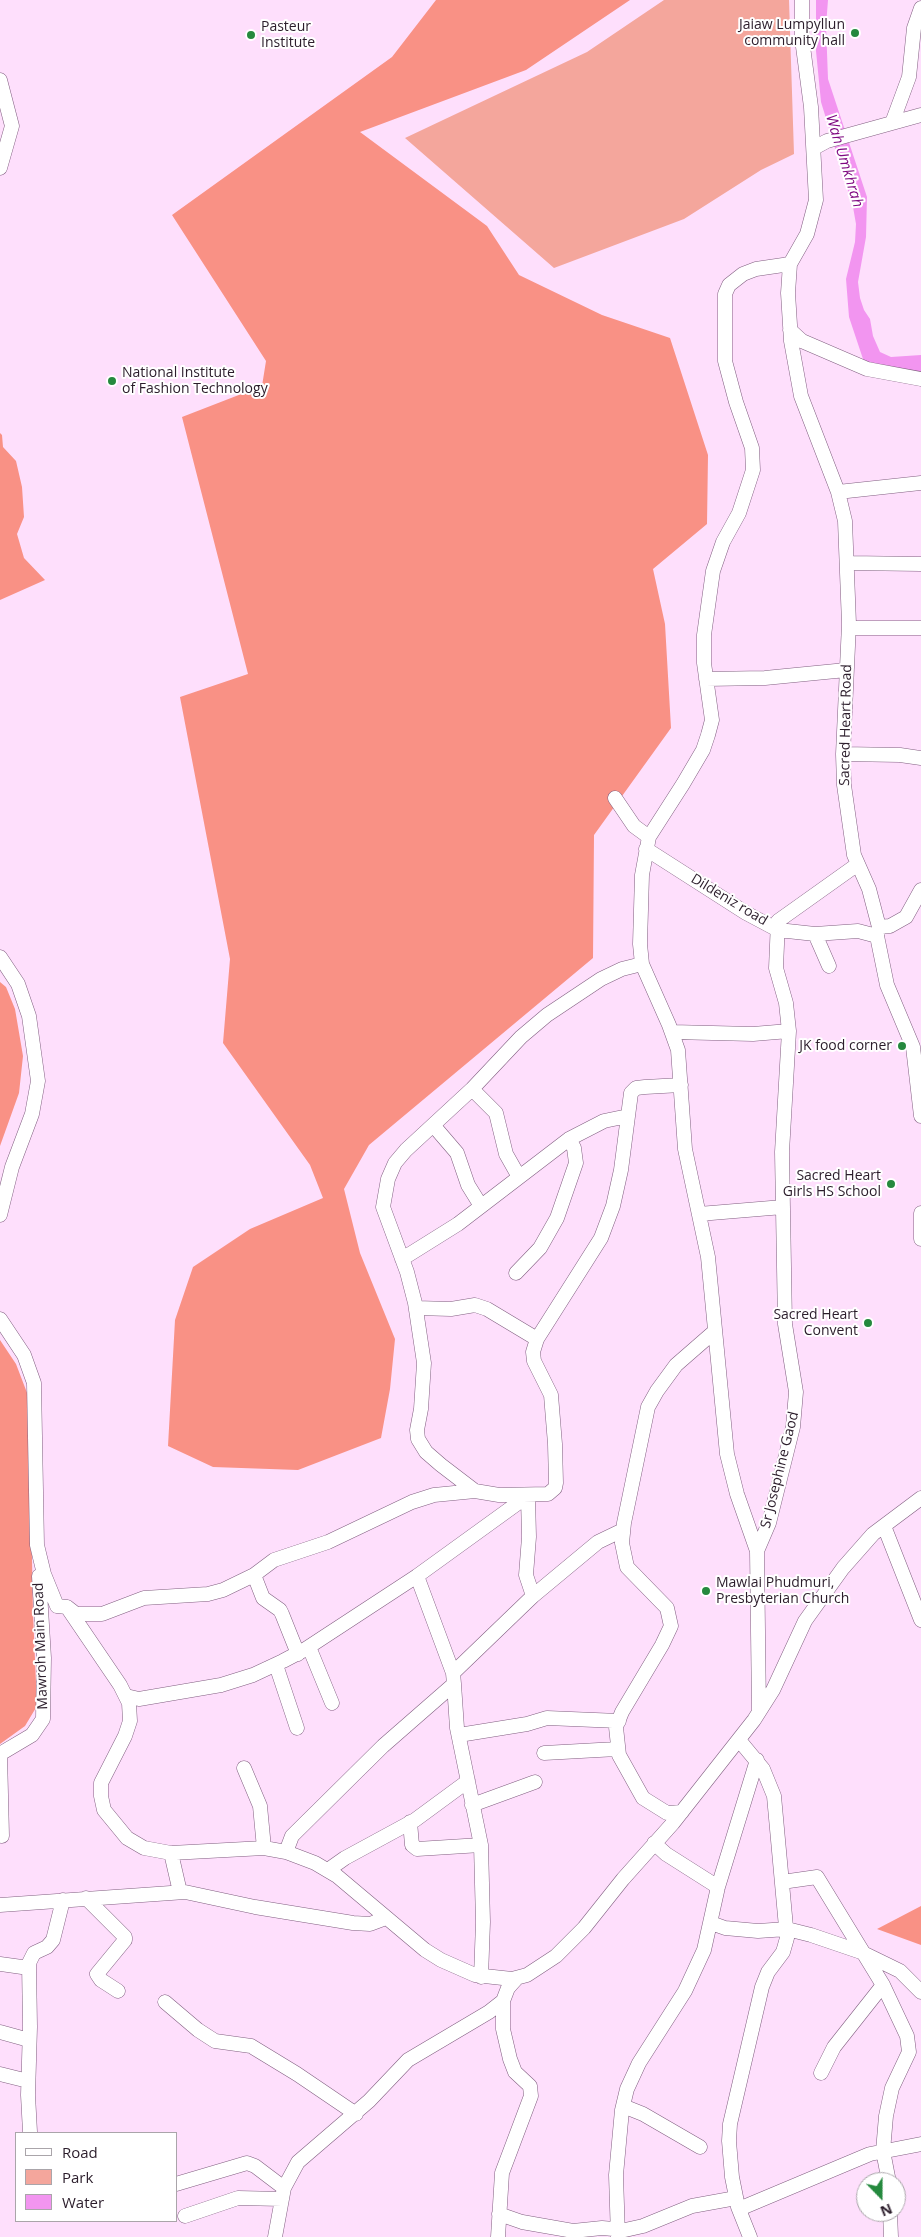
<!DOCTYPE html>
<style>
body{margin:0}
#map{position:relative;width:921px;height:2237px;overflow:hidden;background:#fedffc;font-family:"Open Sans",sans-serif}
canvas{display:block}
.legend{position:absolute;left:15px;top:2132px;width:162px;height:90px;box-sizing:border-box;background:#fff;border:1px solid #aaa5aa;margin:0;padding:6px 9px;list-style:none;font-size:15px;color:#2b1d2b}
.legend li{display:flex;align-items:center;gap:10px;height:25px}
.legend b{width:25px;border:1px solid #aaa5aa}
.north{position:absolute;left:856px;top:2172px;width:50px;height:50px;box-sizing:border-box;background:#fff;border:1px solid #aaa5aa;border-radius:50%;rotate:158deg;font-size:14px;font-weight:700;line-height:20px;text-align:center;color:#2b1d2b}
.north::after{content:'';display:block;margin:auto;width:18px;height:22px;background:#25893e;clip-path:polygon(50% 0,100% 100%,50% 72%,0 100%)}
</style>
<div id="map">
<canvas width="921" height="2237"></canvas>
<ul class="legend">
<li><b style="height:6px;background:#fff"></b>Road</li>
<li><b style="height:14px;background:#f4a69c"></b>Park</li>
<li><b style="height:14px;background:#f295f0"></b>Water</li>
</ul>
<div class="north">N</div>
</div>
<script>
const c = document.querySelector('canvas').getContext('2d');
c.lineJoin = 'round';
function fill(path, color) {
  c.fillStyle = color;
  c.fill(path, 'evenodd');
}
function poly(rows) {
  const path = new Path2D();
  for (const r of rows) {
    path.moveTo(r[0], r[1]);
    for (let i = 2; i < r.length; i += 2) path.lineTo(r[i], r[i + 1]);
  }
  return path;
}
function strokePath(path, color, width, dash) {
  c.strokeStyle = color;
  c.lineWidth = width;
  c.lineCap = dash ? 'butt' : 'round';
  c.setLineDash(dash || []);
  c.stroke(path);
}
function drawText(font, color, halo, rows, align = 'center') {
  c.font = font + ' "Open Sans",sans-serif';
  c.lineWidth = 4;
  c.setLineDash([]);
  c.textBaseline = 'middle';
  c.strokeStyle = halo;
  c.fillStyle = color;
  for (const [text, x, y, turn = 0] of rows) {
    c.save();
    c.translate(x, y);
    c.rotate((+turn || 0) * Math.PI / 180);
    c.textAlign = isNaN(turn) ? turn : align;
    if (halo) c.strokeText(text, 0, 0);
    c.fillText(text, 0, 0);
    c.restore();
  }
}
const green = poly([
 [664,0,789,0,794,154,761,170,684,219,554,268,405,138,587,52]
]);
const forest = poly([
 [436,0,630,0,526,70,360,132,487,226,519,275,602,315,670,338,708,455,707,524,653,569,665,624,671,728,594,835,593,958,369,1145,344,1189,360,1253,395,1339,390,1389,381,1438,298,1470,213,1467,168,1446,175,1320,193,1267,250,1229,323,1198,310,1165,223,1043,230,959,180,697,248,674,182,417,262,386,266,361,172,215,392,57],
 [0,433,2,435,3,447,16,461,22,487,24,517,17,534,24,558,45,580,0,600],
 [0,982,6,987,15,1009,23,1056,19,1093,0,1146],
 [0,1340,16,1364,29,1398,33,1613,37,1706,25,1726,0,1744],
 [921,1906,921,1945,877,1929]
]);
const water = poly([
 [816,0,828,0,826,26,828,79,867,197,866,237,858,282,860,298,864,310,870,319,873,336,880,352,891,357,921,355,921,374,870,365,863,359,849,317,846,279,855,242,856,224,853,207,821,102,816,51]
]);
const minor = poly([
 [802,0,802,39,811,107,816,200,807,234,790,264,788,293,791,341,801,396,838,492,845,521,849,624,843,754,844,785,854,855,869,889,879,927,877,936,887,985,913,1047,921,1116],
 [0,80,12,126,0,168],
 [892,123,909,77,914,28,921,8],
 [814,148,827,141,921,115],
 [790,330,802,341,867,369,921,379],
 [838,492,921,483],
 [848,563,921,564],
 [849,628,921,628],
 [706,679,765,678,846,670],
 [843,754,900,755,921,758],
 [615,798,634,826,649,837],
 [646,849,746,913,778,930,815,934,858,931,877,936],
 [879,927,890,926,906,917,921,890],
 [815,934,829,966],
 [0,957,18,984,29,1016,38,1081,32,1114,12,1167,0,1215],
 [672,1032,753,1034,789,1031],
 [472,1089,496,1113,506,1154,519,1177],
 [433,1125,457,1153,468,1185,481,1206],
 [921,1213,921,1239],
 [699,1214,783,1207],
 [402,1259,458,1224,569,1139,604,1121,628,1116],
 [516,1273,540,1248,557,1218,576,1163,574,1148,569,1139],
 [416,1308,451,1309,475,1305,487,1309,537,1339],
 [0,1319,24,1355,34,1383,37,1545,44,1574,57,1606,67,1607,76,1614,102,1614,144,1598,208,1594,223,1590,254,1575,274,1560,328,1542,412,1502,434,1495,475,1491,499,1495,548,1494,555,1488,556,1483,555,1444,551,1395,534,1361,533,1352,537,1339,601,1238,613,1206,621,1170,631,1093,636,1088,645,1087,681,1085],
 [475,1491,441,1465,426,1452,418,1439,417,1430,421,1409,424,1363,415,1303,407,1272,383,1207,388,1179,395,1163,406,1150,472,1089,521,1037,547,1015,601,979,622,969,642,964],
 [528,1497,529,1537,526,1575,533,1596],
 [884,1526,921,1620],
 [757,1551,737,1494,727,1454,708,1257,685,1149,678,1050,669,1025,642,964,640,944,642,875,649,837,683,784,703,750,708,735,712,720,704,663,704,635,713,571,723,542,739,513,753,470,752,448,736,402,725,361,725,294,729,285,743,274,756,269,790,264],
 [254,1575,263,1598,280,1610,282,1614,298,1654],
 [417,1576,453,1673],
 [67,1607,120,1685,129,1703,130,1721,125,1736,101,1783,101,1796,104,1810,127,1838,144,1848,171,1853,264,1848,286,1852,315,1863,337,1876,425,1950,441,1960,475,1975,512,1979,527,1975,556,1956,584,1928,623,1879,673,1823,754,1720,773,1690,805,1621,843,1568,873,1534,921,1498],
 [309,1647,332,1703],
 [276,1665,297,1728],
 [454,1684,457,1728,481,1845,483,1922,481,1977],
 [126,1696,139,1699,221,1685,253,1675,283,1661,304,1650,417,1576,529,1495],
 [759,1711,757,1551,769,1523,793,1427,796,1392,785,1324,782,1152,789,1031,786,1003,776,968,778,921,858,864],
 [459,1735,527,1724,547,1718,619,1721],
 [739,1740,763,1769,774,1796,787,1938,783,1952,768,1972,762,1987,730,2124,729,2141,732,2177,738,2207,750,2237],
 [544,1753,617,1749],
 [0,1754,32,1735,43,1719,44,1658,39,1576],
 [0,1754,2,1836],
 [244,1768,260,1806,264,1848],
 [472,1805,535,1782],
 [682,1812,667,1813,643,1798,619,1755,616,1727,622,1712,662,1645,671,1626,667,1608,627,1567,622,1543,624,1523,648,1407,657,1391,676,1365,715,1331],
 [410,1822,412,1845,417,1849,481,1845],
 [654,1843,666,1854,718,1887],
 [286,1852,292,1836,383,1746,454,1684,453,1673,533,1596,598,1542,623,1530],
 [171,1853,180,1892],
 [328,1870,345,1858,415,1820,468,1781],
 [782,1882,817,1877,883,1985,907,2036,909,2052,892,2088,886,2116,883,2151,889,2182],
 [86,1898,125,1937,125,1940,97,1974,101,1980,118,1991],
 [0,1905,185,1892,255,1907,353,1923,370,1924,386,1918],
 [711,1923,725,1928,758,1931,787,1929,811,1935,861,1952,900,1971,921,1992],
 [0,1964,29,1968],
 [165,2002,198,2030,215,2041,251,2046,297,2074,356,2114],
 [0,2032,29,2040],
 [821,2073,834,2047,883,1985],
 [0,2074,28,2081],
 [623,2106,643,2114,700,2147],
 [30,2132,28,2095,30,2027,29,1963,34,1953,47,1947,53,1940,63,1900],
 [176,2184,247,2163,255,2166,284,2188],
 [739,2209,870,2154,921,2144],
 [890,2212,891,2237],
 [499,2214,522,2222,573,2231,602,2228,625,2230,643,2226,692,2206,736,2198],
 [185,2216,238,2198,282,2199],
 [275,2237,284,2188,298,2162,369,2101,408,2060,489,2012,503,2001,508,1988,517,1978],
 [498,2237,502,2173,531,2096,530,2086,515,2072,510,2059,503,2029,503,2001],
 [618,2237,616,2175,622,2110,627,2089,639,2063,685,1991,704,1950,718,1887,757,1760]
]);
const markers = [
 [855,33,5,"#25893e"],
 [251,35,5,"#25893e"],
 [112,381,5,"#25893e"],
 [902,1046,5,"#25893e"],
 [891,1184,5,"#25893e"],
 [868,1323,5,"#25893e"],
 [706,1591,5,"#25893e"]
];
const poiNames = [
 ["Jaiaw Lumpyllun",845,25],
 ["community hall",845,41],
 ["Pasteur",261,27,"left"],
 ["Institute",261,43,"left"],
 ["National Institute",122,373,"left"],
 ["of Fashion Technology",122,389,"left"],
 ["JK food corner",892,1046],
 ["Sacred Heart",881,1176],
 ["Girls HS School",881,1192],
 ["Sacred Heart",858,1315],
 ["Convent",858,1331],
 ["Mawlai Phudmuri,",716,1583,"left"],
 ["Presbyterian Church",716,1599,"left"]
];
const streetNames = [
 ["Sacred Heart Road",846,725,-89],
 ["Dildeniz road",729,900,31],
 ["Sr Josephine Gaod",780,1470,-76],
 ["Mawroh Main Road",41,1646,-92]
];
const waterNames = [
 ["Wah Umkhrah",844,161,73]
];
fill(green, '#f4a69c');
fill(forest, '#f99185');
fill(water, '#f295f0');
strokePath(minor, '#815f80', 15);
strokePath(minor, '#fff', 14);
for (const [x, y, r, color] of markers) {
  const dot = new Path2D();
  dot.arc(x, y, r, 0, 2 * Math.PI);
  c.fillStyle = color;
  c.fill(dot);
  strokePath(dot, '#fff', 2);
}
drawText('14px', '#2b1d2b', '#fff', poiNames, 'right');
drawText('14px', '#2b1d2b', '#fff', streetNames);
drawText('italic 15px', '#7f0981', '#fff', waterNames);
</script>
